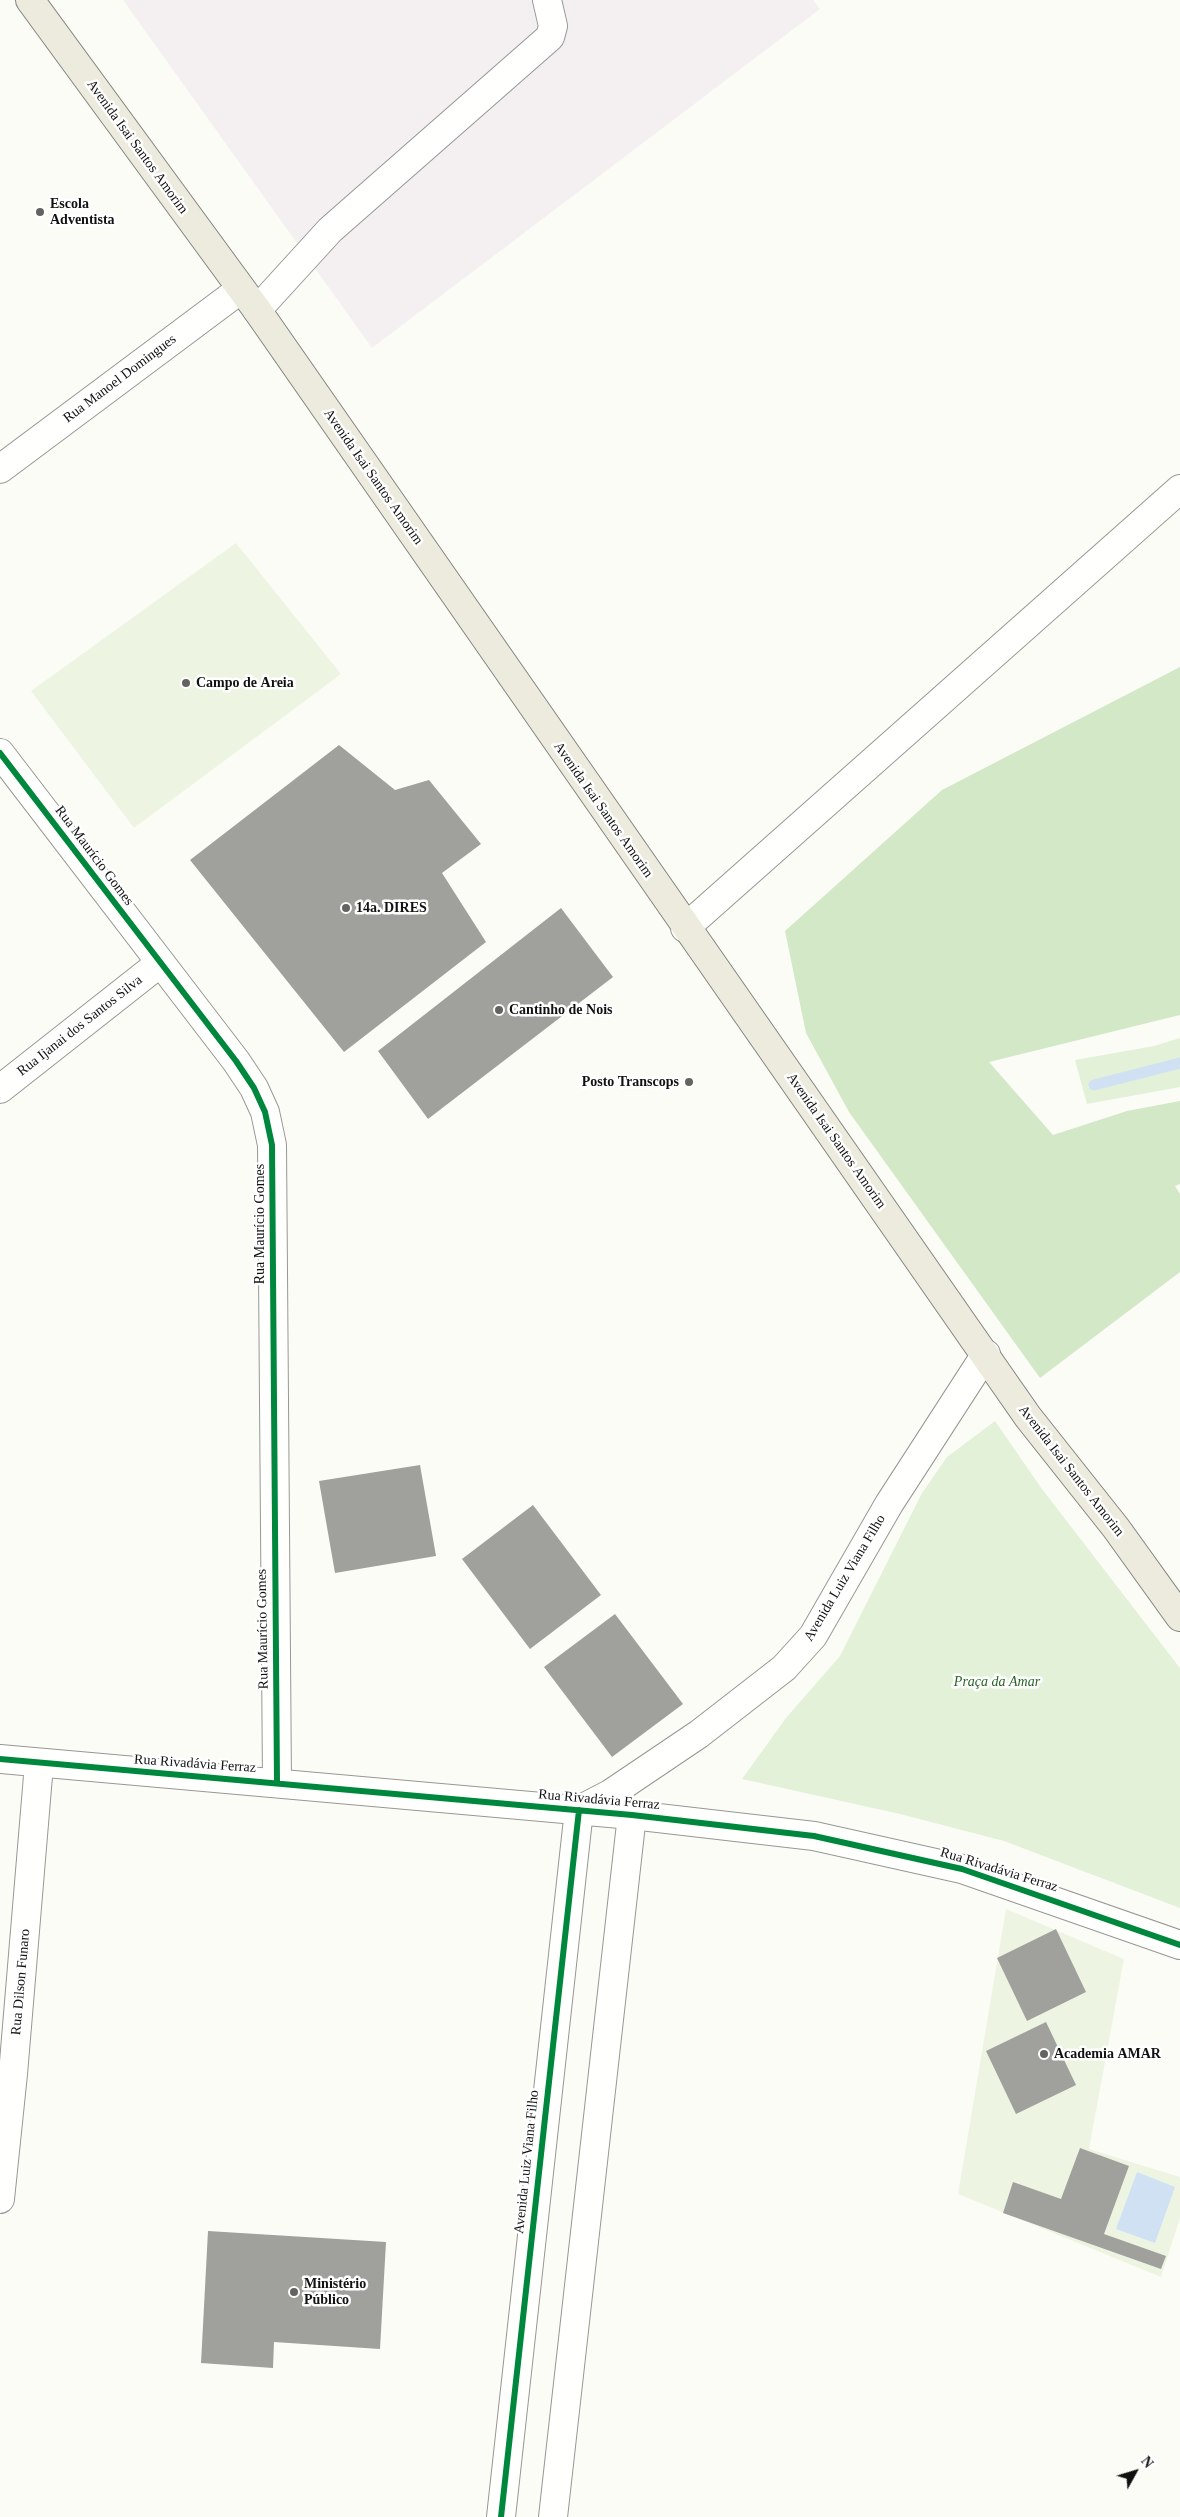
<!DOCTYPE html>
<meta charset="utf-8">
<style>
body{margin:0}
#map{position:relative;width:1180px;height:2517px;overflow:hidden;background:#fcfcf7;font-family:Georgia,serif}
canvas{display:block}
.north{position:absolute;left:1110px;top:2447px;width:50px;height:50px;-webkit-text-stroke:4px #fff;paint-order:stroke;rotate:51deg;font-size:14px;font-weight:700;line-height:20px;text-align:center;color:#111}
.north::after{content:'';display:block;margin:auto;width:18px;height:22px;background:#111;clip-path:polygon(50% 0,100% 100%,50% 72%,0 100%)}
</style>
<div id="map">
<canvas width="1180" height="2517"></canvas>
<div class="north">N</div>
</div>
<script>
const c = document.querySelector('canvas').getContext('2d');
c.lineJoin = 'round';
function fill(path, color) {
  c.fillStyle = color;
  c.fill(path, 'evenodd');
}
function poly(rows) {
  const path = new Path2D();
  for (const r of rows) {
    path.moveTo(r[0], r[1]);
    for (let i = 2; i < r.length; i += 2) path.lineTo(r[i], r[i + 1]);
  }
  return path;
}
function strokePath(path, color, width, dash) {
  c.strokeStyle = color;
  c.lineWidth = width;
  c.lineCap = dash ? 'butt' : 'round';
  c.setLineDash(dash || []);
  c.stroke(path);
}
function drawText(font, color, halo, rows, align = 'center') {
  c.font = font + ' Georgia,serif';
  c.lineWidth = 5;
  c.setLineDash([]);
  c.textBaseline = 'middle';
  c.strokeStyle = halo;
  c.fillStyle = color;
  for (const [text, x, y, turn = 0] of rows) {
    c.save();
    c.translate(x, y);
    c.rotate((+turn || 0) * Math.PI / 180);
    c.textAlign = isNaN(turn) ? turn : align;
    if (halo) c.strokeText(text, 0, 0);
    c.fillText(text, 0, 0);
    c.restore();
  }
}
const industrial = poly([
 [123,0,813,0,820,9,372,348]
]);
const green = poly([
 [1180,1038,1180,1087,1087,1104,1075,1060,1154,1046],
 [995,1421,1042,1489,1180,1668,1180,1908,1004,1841,900,1814,742,1779,786,1718,840,1656,922,1493,947,1457]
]);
const forest = poly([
 [1180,667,1180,1015,989,1062,1053,1135,1127,1111,1180,1101,1180,1184,1175,1186,1180,1194,1180,1272,1040,1378,849,1112,806,1033,785,931,942,790]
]);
const pitch = poly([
 [236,543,341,674,134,828,31,691],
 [1006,1909,1124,1959,1089,2149,1180,2177,1180,2218,1161,2277,958,2194]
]);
const water = poly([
 [1137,2172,1175,2187,1155,2243,1116,2229]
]);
const stream = poly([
 [1094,1085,1180,1063]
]);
const building = poly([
 [339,745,395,790,429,780,481,844,442,873,486,942,344,1052,190,860],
 [561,908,613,977,428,1119,378,1051],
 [420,1465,436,1556,335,1573,319,1481],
 [533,1505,601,1595,530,1649,462,1559],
 [615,1614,683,1704,612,1757,544,1667],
 [1056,1929,1086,1992,1027,2021,997,1958],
 [1046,2022,1076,2085,1016,2114,986,2051],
 [1080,2148,1129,2166,1104,2234,1166,2256,1161,2269,1003,2213,1013,2182,1061,2199],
 [208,2231,386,2242,380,2349,274,2342,273,2368,201,2363]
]);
const minor = poly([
 [257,310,330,230,550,37,553,26,547,0],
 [0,469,241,289],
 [0,753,236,1061,254,1088,265,1112,272,1145,277,1783],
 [685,928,1180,489],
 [0,1089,160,963],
 [0,1759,632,1815,814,1836,962,1869,1180,1945],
 [579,1810,610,1794,699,1734,784,1668,813,1636,889,1504,986,1354],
 [0,2199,13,2074,39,1764],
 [501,2517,579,1810],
 [553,2517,632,1815]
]);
const major = poly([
 [30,0,257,310,1028,1417,1116,1528,1180,1617]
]);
const cycleway = poly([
 [0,753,236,1061,254,1088,265,1112,272,1145,277,1783],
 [0,1759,632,1815,814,1836,962,1869,1180,1945],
 [501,2517,579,1810]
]);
const markers = [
 [40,212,5,"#636362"],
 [186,683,5,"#636362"],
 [346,908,5,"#636362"],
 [499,1010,5,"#636362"],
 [689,1082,5,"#636362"],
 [1044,2054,5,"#636362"],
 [294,2292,5,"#636362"]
];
const streetNames = [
 ["Avenida Isai Santos Amorim",137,147,54],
 ["Rua Manoel Domingues",120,379,-37],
 ["Avenida Isai Santos Amorim",373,477,55],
 ["Avenida Isai Santos Amorim",603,810,55],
 ["Rua Maurício Gomes",94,856,53],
 ["Rua Ijanai dos Santos Silva",80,1026,-38],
 ["Avenida Isai Santos Amorim",836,1141,55],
 ["Rua Maurício Gomes",260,1224,-90],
 ["Avenida Isai Santos Amorim",1071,1471,52],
 ["Avenida Luiz Viana Filho",845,1578,-59],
 ["Rua Maurício Gomes",263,1629,-91],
 ["Rua Rivadávia Ferraz",195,1764,4],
 ["Rua Rivadávia Ferraz",599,1800,5],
 ["Rua Rivadávia Ferraz",999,1870,17],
 ["Rua Dilson Funaro",21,1982,-85],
 ["Avenida Luiz Viana Filho",527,2162,-84]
];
const poiNames = [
 ["Escola",50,204],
 ["Adventista",50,220],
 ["Campo de Areia",196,683],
 ["14a. DIRES",356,908],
 ["Cantinho de Nois",509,1010],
 ["Posto Transcops",679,1082,"right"],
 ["Academia AMAR",1054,2054],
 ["Ministério",304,2284],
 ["Público",304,2300]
];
const parkNames = [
 ["Praça da Amar",997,1682]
];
fill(industrial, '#f4f0f2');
fill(green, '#e3f1d9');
fill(forest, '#d2e8c7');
fill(pitch, '#edf5e2');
fill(water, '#d0e1f4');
strokePath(stream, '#d0e1f4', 11);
fill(building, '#a0a09c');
strokePath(minor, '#979795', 30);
strokePath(major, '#848482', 30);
strokePath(minor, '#fffffe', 28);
strokePath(major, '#ecebdd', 28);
strokePath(cycleway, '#00873e', 6);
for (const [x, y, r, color] of markers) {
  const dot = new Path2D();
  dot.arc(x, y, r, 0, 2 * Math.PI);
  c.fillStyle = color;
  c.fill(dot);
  strokePath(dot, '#fff', 2);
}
drawText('14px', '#111', '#fff', streetNames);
drawText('bold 14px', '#111', '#fff', poiNames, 'left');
drawText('italic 14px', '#276524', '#fff', parkNames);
</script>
